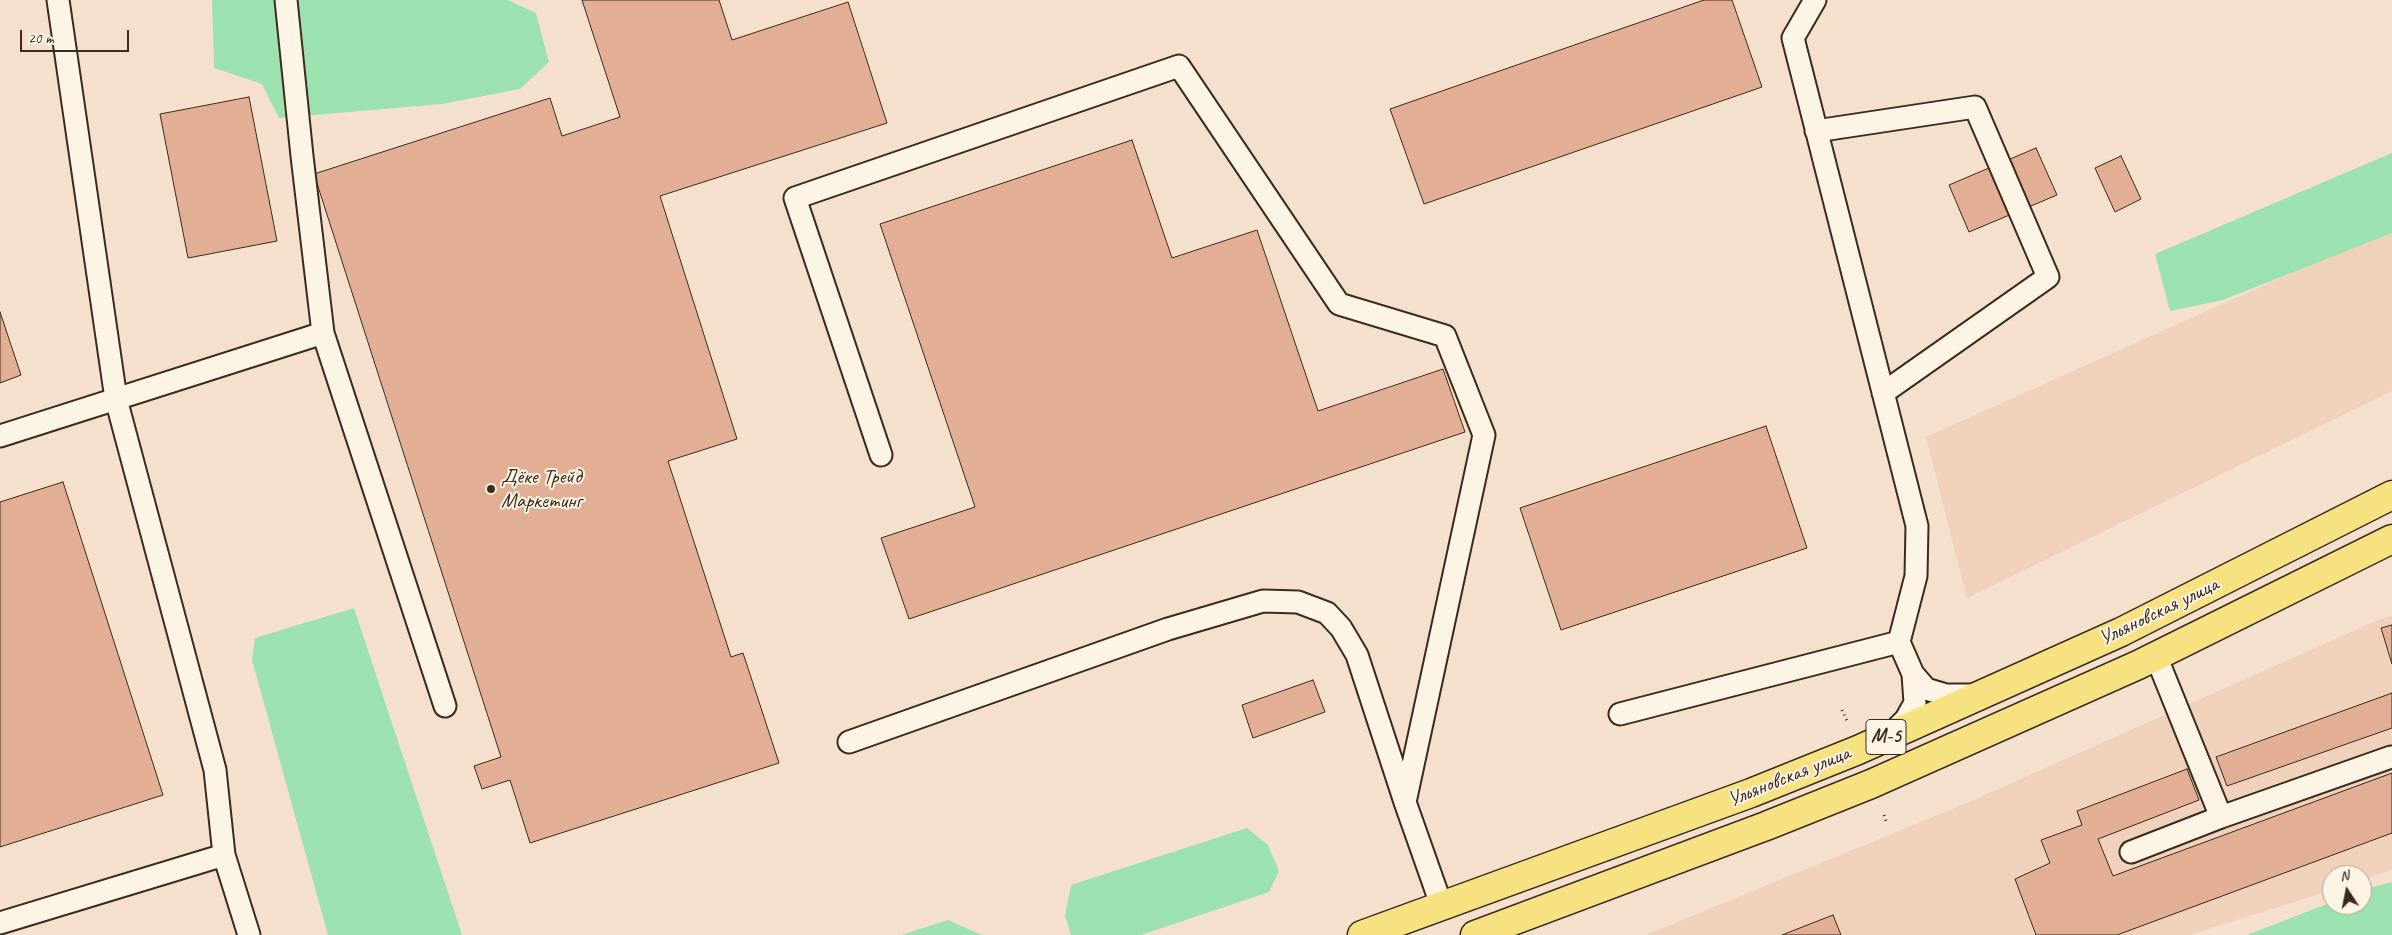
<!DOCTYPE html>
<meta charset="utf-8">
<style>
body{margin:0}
#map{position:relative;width:2392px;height:935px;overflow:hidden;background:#f4e0cd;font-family:Caveat,sans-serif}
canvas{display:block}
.north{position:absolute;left:2322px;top:865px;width:50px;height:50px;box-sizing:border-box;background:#fcf5e5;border:1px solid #afa495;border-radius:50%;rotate:349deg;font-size:14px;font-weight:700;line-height:20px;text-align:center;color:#3b2a1e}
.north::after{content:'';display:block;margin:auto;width:18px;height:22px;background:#3b2a1e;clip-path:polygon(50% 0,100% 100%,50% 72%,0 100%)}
.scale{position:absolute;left:20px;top:30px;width:109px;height:22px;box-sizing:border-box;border:2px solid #3b2a1e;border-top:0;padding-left:6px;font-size:15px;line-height:18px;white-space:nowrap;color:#3b2a1e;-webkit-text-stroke:4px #fcf5e5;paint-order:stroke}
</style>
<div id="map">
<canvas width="2392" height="935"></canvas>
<div class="north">N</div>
<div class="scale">20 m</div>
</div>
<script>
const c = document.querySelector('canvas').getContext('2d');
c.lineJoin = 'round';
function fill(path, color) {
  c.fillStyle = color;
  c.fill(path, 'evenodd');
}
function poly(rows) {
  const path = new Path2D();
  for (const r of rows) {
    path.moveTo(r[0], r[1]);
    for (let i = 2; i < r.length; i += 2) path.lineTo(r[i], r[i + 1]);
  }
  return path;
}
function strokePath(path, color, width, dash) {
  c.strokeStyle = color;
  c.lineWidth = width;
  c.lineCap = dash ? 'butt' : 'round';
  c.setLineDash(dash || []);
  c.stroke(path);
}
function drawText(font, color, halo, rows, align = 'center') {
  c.font = font + ' Caveat,sans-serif';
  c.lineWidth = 4;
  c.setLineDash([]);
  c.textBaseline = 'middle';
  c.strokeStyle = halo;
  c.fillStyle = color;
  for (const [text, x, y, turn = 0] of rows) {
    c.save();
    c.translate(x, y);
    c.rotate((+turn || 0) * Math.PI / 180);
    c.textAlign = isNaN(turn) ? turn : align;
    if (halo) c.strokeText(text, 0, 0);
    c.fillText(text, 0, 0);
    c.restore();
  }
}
const built = poly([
 [2392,228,2392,391,1967,598,1926,437],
 [2392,616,2392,870,2362,880,2362,875,2332,875,2332,890,2189,935,1646,935,1967,803,2378,620]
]);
const green = poly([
 [212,0,508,0,536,13,549,62,520,89,442,104,279,118,262,84,214,68],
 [2392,153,2392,233,2223,300,2170,311,2155,254],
 [354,608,462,935,328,935,252,660,255,638],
 [1247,828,1268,845,1279,871,1269,892,1141,935,1071,935,1065,916,1071,885],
 [2392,882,2392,935,2247,935,2332,902,2332,905,2362,905,2362,890],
 [948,920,982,935,901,935]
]);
const building = poly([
 [582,0,719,0,732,40,848,2,887,123,660,196,737,439,668,461,731,657,743,653,779,763,530,843,510,780,482,789,474,766,501,757,314,174,550,98,562,136,620,117,582,0],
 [1704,0,1732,0,1762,87,1424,204,1390,109,1704,0],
 [249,97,277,241,188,258,160,114,249,97],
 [1132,140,1172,258,1257,230,1318,411,1443,369,1465,432,909,619,881,538,975,507,880,224,1132,140],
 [2036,148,2057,195,1969,232,1949,185,2036,148],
 [2121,156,2141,199,2115,212,2095,168,2121,156],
 [0,312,21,375,0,383,0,312],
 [1766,426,1807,548,1561,630,1520,508,1766,426],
 [63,482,163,795,0,847,0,502,63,482],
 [2392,625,2392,664,2381,628,2392,625],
 [1313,680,1325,712,1253,738,1242,705,1313,680],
 [2392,693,2392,728,2227,786,2216,757,2392,693],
 [2187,769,2199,800,2098,839,2113,876,2392,773,2392,833,2117,935,2036,935,2015,879,2050,863,2041,840,2082,825,2077,811,2187,769],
 [1833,915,1841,935,1782,935,1833,915]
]);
const path = poly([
 [1842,710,1847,721],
 [1884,815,1887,824]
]);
const lane = poly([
 [58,0,116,399,215,770,224,855,249,935],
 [286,0,302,156,323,333,445,706],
 [1815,0,1793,38,1917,526,1916,576,1899,642,1913,674,1926,689,1946,695,1974,695],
 [1816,131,1975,107,2048,277,1883,393],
 [0,436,323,333],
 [881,455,795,198,1179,66,1339,304,1445,336,1484,435,1405,802,1442,907],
 [2156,656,2221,817,2391,757],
 [1620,714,1899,642],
 [1892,733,1906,719,1915,703,1913,674],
 [849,742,1168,629,1263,601,1298,602,1327,613,1341,628,1357,655,1405,802],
 [2131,852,2221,817],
 [0,923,224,855]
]);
const highway = poly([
 [1362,935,1751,793,1858,750,2121,632,2392,495],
 [1475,935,1766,826,1871,784,2138,665,2392,539]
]);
const markers = [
 [491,489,5,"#3b2a1e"]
];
const shields = [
 [1886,737,40]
];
const shieldNames = [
 ["М-5",1886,737]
];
const poiNames = [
 ["Дёке Трейд",501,477],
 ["Маркетинг",501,501]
];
const streetNames = [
 ["Ульяновская улица",2159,612,-26],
 ["Ульяновская улица",1789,777,-22]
];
fill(built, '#efd1bc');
fill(green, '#9ce2af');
fill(building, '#e2af94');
strokePath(building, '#3b2a1e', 1);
strokePath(lane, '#3b2a1e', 25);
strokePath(highway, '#3b2a1e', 31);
strokePath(path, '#3b2a1e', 3, [1, 4]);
strokePath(lane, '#fcf5e5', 21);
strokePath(highway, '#f7e281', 28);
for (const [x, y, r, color] of markers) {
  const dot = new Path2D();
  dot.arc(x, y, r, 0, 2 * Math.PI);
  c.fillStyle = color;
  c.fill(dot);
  strokePath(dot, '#fcf5e5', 2);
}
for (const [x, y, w] of shields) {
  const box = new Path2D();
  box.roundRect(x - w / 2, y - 17.5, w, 35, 4);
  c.fillStyle = '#fcf5e5';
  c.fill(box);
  strokePath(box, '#3b2a1e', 1);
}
drawText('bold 20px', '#3b2a1e', null, shieldNames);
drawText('21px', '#3b2a1e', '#fcf5e5', poiNames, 'left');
drawText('21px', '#3b2a1e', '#fcf5e5', streetNames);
</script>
